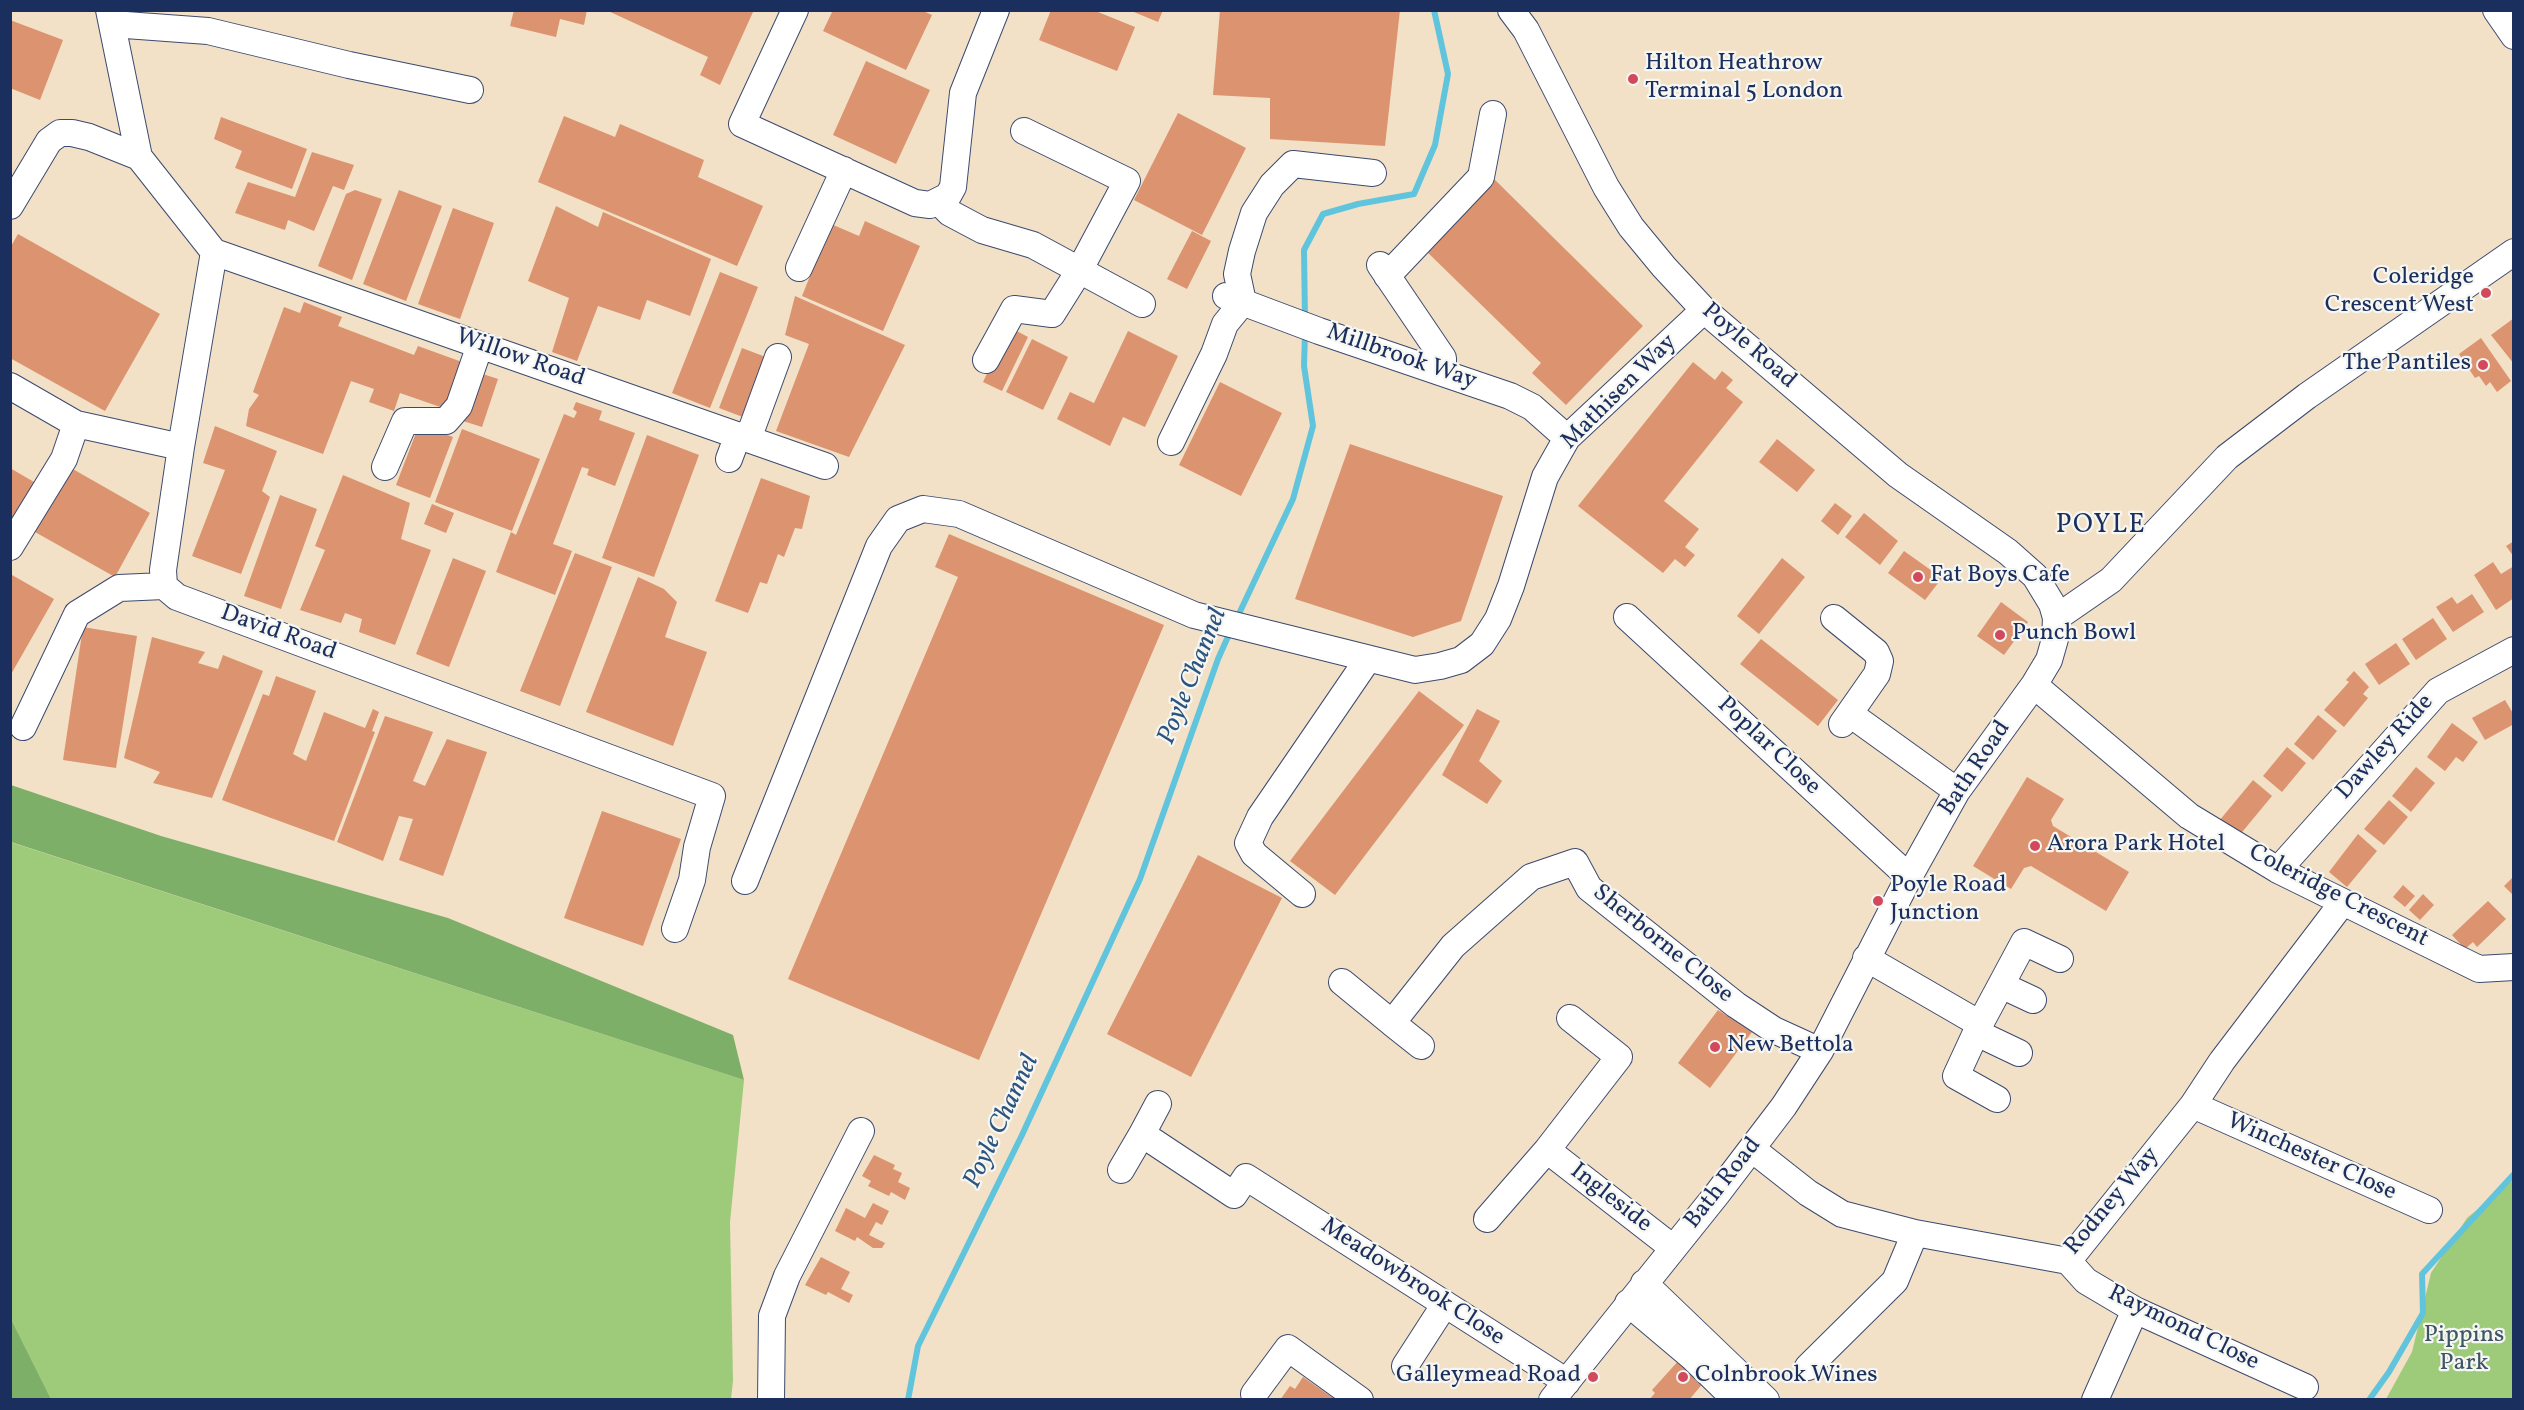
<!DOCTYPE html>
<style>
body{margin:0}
#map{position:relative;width:2524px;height:1410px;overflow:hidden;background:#f2e0c7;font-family:Vollkorn,serif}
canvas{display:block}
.frame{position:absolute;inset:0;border:12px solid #1b2f5e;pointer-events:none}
</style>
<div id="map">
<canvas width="2524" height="1410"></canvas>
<div class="frame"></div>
</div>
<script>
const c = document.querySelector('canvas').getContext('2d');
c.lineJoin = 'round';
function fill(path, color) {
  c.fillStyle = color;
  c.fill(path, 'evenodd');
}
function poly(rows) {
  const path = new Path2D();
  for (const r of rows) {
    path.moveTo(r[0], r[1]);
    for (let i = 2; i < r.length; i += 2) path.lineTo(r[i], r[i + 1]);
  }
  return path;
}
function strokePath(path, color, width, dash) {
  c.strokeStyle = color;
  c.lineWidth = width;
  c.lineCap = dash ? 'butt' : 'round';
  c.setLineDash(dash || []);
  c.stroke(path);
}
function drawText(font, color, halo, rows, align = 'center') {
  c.font = font + ' Vollkorn,serif';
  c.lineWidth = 4.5;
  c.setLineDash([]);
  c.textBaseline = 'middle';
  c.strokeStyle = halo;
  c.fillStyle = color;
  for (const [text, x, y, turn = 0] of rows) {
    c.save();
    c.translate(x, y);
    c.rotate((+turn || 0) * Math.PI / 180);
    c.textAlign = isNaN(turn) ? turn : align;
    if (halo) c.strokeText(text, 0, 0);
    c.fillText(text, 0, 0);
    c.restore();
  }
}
const green = poly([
 [10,842,744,1080,730,1222,733,1381,731,1399,51,1399,11,1319],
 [2513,1180,2513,1399,2386,1399,2412,1352,2431,1273,2467,1218]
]);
const forest = poly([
 [11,785,161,836,448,918,733,1035,744,1080,11,842],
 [10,1319,11,1319,51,1399,11,1399]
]);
const stream = poly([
 [1305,319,1304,250,1323,214,1358,204,1414,194,1435,145,1448,74,1434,10],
 [1237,618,1293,499,1313,426,1304,366,1305,333],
 [908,1400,918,1346,1022,1135,1140,879,1218,659,1231,630],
 [2369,1400,2389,1372,2423,1313,2422,1274,2514,1174]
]);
const building = poly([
 [514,10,587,10,584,25,560,19,556,37,510,26],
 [606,10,749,10,753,12,720,85,700,75,708,57],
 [833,10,921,10,932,15,906,70,823,31],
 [1051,10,1093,10,1135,27,1117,71,1039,40],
 [1129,10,1163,10,1158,22],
 [1220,10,1400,10,1385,146,1270,139,1270,98,1213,95],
 [10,20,63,40,40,100,10,88],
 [866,61,930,90,896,164,833,135],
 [1178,113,1246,148,1202,235,1134,200],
 [564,116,615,137,620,124,704,160,698,177,763,206,737,266,538,182],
 [221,117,307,149,292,189,235,168,242,151,214,139],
 [312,152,354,165,344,190,333,186,314,231,288,220,285,230,235,213,248,182,295,197],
 [1491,176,1643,326,1566,405,1532,373,1541,363,1422,247],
 [355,190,382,199,352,280,318,266,346,194],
 [399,190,442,206,406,301,363,284],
 [556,206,598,227,603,212,711,259,690,316,647,300,640,320,598,306,577,361,552,352,569,298,528,281],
 [453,208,494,223,460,319,418,304],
 [865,221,920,246,883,331,802,296,831,224,859,236],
 [1192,231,1211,241,1187,289,1167,279],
 [18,234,160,314,105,411,10,358,10,248],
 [720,272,758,287,710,408,672,393],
 [795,296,905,345,849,457,776,431,809,344,785,335],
 [304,302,342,317,338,326,414,355,418,346,462,362,446,409,400,393,394,411,369,402,374,389,351,381,323,454,246,426,249,409,259,395,253,392,284,307,300,313],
 [2514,318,2514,364,2491,335],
 [1009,327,1028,337,1002,391,983,382],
 [1128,331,1178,356,1145,427,1123,417,1110,446,1057,419,1070,392,1094,403],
 [2481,338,2511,381,2497,392,2490,382,2486,386,2479,376,2475,378,2459,354],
 [1032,339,1068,357,1043,410,1006,392],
 [742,348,771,359,748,419,719,408],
 [1693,362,1715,380,1722,371,1733,380,1726,388,1743,402,1664,501,1699,529,1685,547,1695,555,1685,567,1675,559,1663,573,1578,506],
 [480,373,498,379,482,427,463,421],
 [1220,382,1282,413,1241,496,1179,465],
 [576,402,602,411,599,420,635,433,615,486,587,475,589,469,582,467,553,544,572,551,555,595,496,572,511,532,516,535,564,414,574,418,577,412,573,409],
 [419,425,453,437,430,498,396,485],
 [215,426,277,451,262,491,270,497,241,574,192,556,225,470,203,463],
 [462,429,540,459,512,531,435,502],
 [647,435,699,455,654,577,602,558],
 [1777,439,1815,470,1797,492,1759,462],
 [1350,444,1503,496,1461,621,1413,637,1295,599],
 [10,468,34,482,10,521],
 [71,468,150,513,115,577,35,532],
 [343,475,410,503,401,539,431,550,395,645,359,632,362,619,345,613,341,623,300,610,325,550,315,546],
 [761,478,810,496,802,529,795,528,784,557,778,554,767,584,760,582,748,613,715,601],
 [280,495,317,509,281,609,244,596],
 [1835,503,1852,516,1838,535,1821,521],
 [432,504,454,513,446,533,424,524],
 [1864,513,1898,541,1880,565,1845,537],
 [949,534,1164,625,979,1060,788,979,958,577,935,567],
 [2514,541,2514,557,2506,546],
 [1904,551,1942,578,1925,600,1888,573],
 [575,553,612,567,560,706,520,691],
 [453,558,486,571,449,667,416,654],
 [1782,558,1805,577,1759,634,1737,616],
 [2493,562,2501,574,2514,566,2514,598,2496,610,2474,575],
 [12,575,54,599,10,676,10,578],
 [638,577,664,589,677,602,665,637,707,652,673,746,586,712],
 [2472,594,2484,612,2453,632,2436,607,2452,597,2457,604],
 [2001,602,2028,622,2004,655,1977,636],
 [2433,618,2447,639,2416,660,2402,639],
 [83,627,137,636,116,768,63,760],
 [152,637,205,652,198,663,218,669,223,655,263,671,212,798,153,783,160,772,124,758],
 [1761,639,1838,700,1818,726,1740,664],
 [2396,643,2410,664,2379,685,2365,664],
 [2354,671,2369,687,2363,694,2368,698,2344,727,2324,710,2349,682,2346,680],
 [276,676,316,691,293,754,306,761,324,712,365,728,373,709,379,712,372,731,375,732,334,841,222,800,263,694,269,696],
 [1419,691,1464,725,1335,895,1290,861],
 [2505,700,2514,715,2514,724,2485,740,2472,718],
 [1477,709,1500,721,1479,761,1502,781,1487,804,1442,775],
 [2318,715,2337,731,2313,760,2294,744],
 [385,716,433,732,413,781,425,786,447,739,487,752,443,876,399,860,413,819,399,816,383,861,337,842],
 [2452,723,2478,742,2463,762,2456,757,2445,771,2427,757],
 [2287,747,2306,763,2282,792,2263,776],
 [2416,767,2435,783,2411,812,2392,796],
 [2027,777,2064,799,2051,820,2053,826,2129,872,2106,911,2031,866,2024,868,2011,889,1973,866],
 [2253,780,2272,796,2238,837,2219,821],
 [2389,800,2408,817,2384,845,2364,829],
 [602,811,681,839,643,946,564,918],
 [2358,834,2377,851,2347,887,2329,872],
 [1198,855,1282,898,1191,1077,1107,1034],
 [2514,876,2514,896,2504,886],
 [2403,885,2415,896,2405,907,2393,897],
 [2423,894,2434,905,2420,920,2409,910],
 [2488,901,2506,919,2477,947,2473,942,2465,949,2452,935],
 [1718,1010,1752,1032,1710,1088,1678,1063],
 [874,1155,895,1165,893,1169,902,1173,898,1182,910,1188,905,1200,891,1192,889,1196,868,1186,871,1181,862,1176],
 [873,1203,889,1211,882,1225,876,1222,869,1235,885,1243,882,1248,873,1248,857,1237,855,1241,835,1231,846,1208,865,1218],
 [821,1257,850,1272,841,1289,853,1295,849,1303,828,1292,826,1295,805,1285],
 [1680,1359,1704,1382,1689,1400,1649,1400,1655,1393,1652,1390],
 [1303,1377,1336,1400,1280,1400,1290,1386,1295,1389]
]);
const minor = poly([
 [109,10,139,157,214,252],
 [795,10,742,124,915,203,930,205,948,196,953,187,963,93,996,10],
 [1511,10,1526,30,1606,187,1631,227,1664,267,1704,310,1898,475,2008,552,2035,576,2052,604,2056,618,2055,639,2049,660,2034,685,1957,791,1909,877,1820,1051,1784,1106,1717,1194,1552,1400],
 [2496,10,2514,36],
 [112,24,208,31,349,65,470,90],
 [939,202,950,213,982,230,1033,245,1142,304],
 [10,206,49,141,60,133,72,133,89,137,139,157],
 [214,252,181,447,163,570,164,586,177,597,712,796,697,847,692,880,675,929],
 [214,252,825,466],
 [1380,265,1443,358,1443,372],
 [799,268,844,170],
 [1387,276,1481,177,1493,114],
 [1226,296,1319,331,1510,396,1532,407,1567,438],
 [986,360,1014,309,1052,314,1079,271,1127,181,1024,131],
 [10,386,76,424,181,447],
 [748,439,778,357],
 [1171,442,1214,354,1225,324,1243,302,1237,274,1242,251,1254,213,1272,185,1293,164,1373,173],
 [729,459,738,435],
 [385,467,405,421,446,421,459,406,480,345],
 [10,547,64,459,76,424],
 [1627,617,1909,877],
 [1834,618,1876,652,1880,661,1877,674,1842,724],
 [2056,618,2111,580,2227,457,2307,396,2514,252],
 [2034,685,2189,816,2278,870,2479,969,2514,967],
 [1850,714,1957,791],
 [23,727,77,614,119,588,164,586],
 [2278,870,2438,691,2514,650],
 [745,881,879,546,898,519,923,509,959,514,1194,615,1415,670,1440,666,1461,660,1482,644,1498,619,1511,586,1545,477,1567,438,1704,310],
 [1302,894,1254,854,1248,843,1260,817,1368,659],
 [1866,958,1980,1024,2024,942,2060,959],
 [1342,982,1392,1023,1453,946,1531,877,1575,862,1589,888,1736,1005,1774,1030,1820,1051],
 [2001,985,2033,1000],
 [1392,1023,1421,1046],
 [1980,1024,1956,1076,1997,1099],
 [1977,1033,2019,1053],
 [1158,1104,1142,1134,1234,1195,1246,1177,1567,1382],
 [2193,1105,2429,1210],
 [1752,1149,1808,1193,1842,1214,1915,1233,2068,1261,2193,1105,2222,1061,2343,902],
 [1547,1150,1619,1057,1570,1018],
 [1121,1170,1142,1134],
 [1487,1219,1547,1150,1673,1248],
 [2068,1261,2086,1281,2135,1310,2305,1387],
 [1644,1283,1766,1400],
 [1628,1303,1692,1357,1736,1400],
 [1405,1366,1445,1304],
 [1808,1367,1895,1281,1915,1233],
 [1254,1394,1288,1348,1360,1400],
 [771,1400,772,1316,787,1276,861,1131],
 [2095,1400,2135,1310]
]);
const markers = [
 [1633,79,6,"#d1495b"],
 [2486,293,6,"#d1495b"],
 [2483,365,6,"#d1495b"],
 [1918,577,6,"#d1495b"],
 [2000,635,6,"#d1495b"],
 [2035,846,6,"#d1495b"],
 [1878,901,6,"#d1495b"],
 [1715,1047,6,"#d1495b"],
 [1593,1377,6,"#d1495b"],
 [1683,1377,6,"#d1495b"]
];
const poiNames = [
 ["Hilton Heathrow",1645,65],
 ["Terminal 5 London",1645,93],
 ["Coleridge",2474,279,"right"],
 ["Crescent West",2474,307,"right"],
 ["The Pantiles",2471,365,"right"],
 ["Fat Boys Cafe",1930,577],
 ["Punch Bowl",2012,635],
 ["Arora Park Hotel",2047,846],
 ["Poyle Road",1890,887],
 ["Junction",1890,915],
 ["New Bettola",1727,1047],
 ["Galleymead Road",1581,1377,"right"],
 ["Colnbrook Wines",1695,1377]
];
const streetNames = [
 ["Poyle Road",1748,347,41],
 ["Millbrook Way",1401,358,19],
 ["Willow Road",520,359,19],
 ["Mathisen Way",1620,393,-45],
 ["David Road",278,634,20],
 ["Poplar Close",1768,747,43],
 ["Dawley Ride",2386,748,-48],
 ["Bath Road",1976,769,-56],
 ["Coleridge Crescent",2338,897,27],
 ["Sherborne Close",1662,945,39],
 ["Winchester Close",2311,1158,24],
 ["Bath Road",1724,1184,-52],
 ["Ingleside",1610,1199,38],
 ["Rodney Way",2113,1202,-50],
 ["Meadowbrook Close",1412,1283,33],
 ["Raymond Close",2183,1329,26]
];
const parkNames = [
 ["Pippins",2464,1337],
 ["Park",2464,1365]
];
const waterNames = [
 ["Poyle Channel",1194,677,-68],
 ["Poyle Channel",1003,1122,-65]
];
const quarterNames = [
 ["POYLE",2101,527]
];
fill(green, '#9dcb79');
fill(forest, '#7eaf69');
strokePath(stream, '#60c4dd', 6);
fill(building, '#db946f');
strokePath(minor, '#3b4a6e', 28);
strokePath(minor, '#fff', 26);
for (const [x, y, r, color] of markers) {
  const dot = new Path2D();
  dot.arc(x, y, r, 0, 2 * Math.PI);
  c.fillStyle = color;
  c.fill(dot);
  strokePath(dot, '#f6f6f2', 2);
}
drawText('24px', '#1b2f5e', '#f6f6f2', poiNames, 'left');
drawText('24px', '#1b2f5e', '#f6f6f2', streetNames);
drawText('24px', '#3c5665', '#f6f6f2', parkNames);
drawText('italic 26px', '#2c547e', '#f6f6f2', waterNames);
c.letterSpacing = '1.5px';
drawText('27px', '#1b2f5e', '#f6f6f2', quarterNames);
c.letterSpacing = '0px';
</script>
